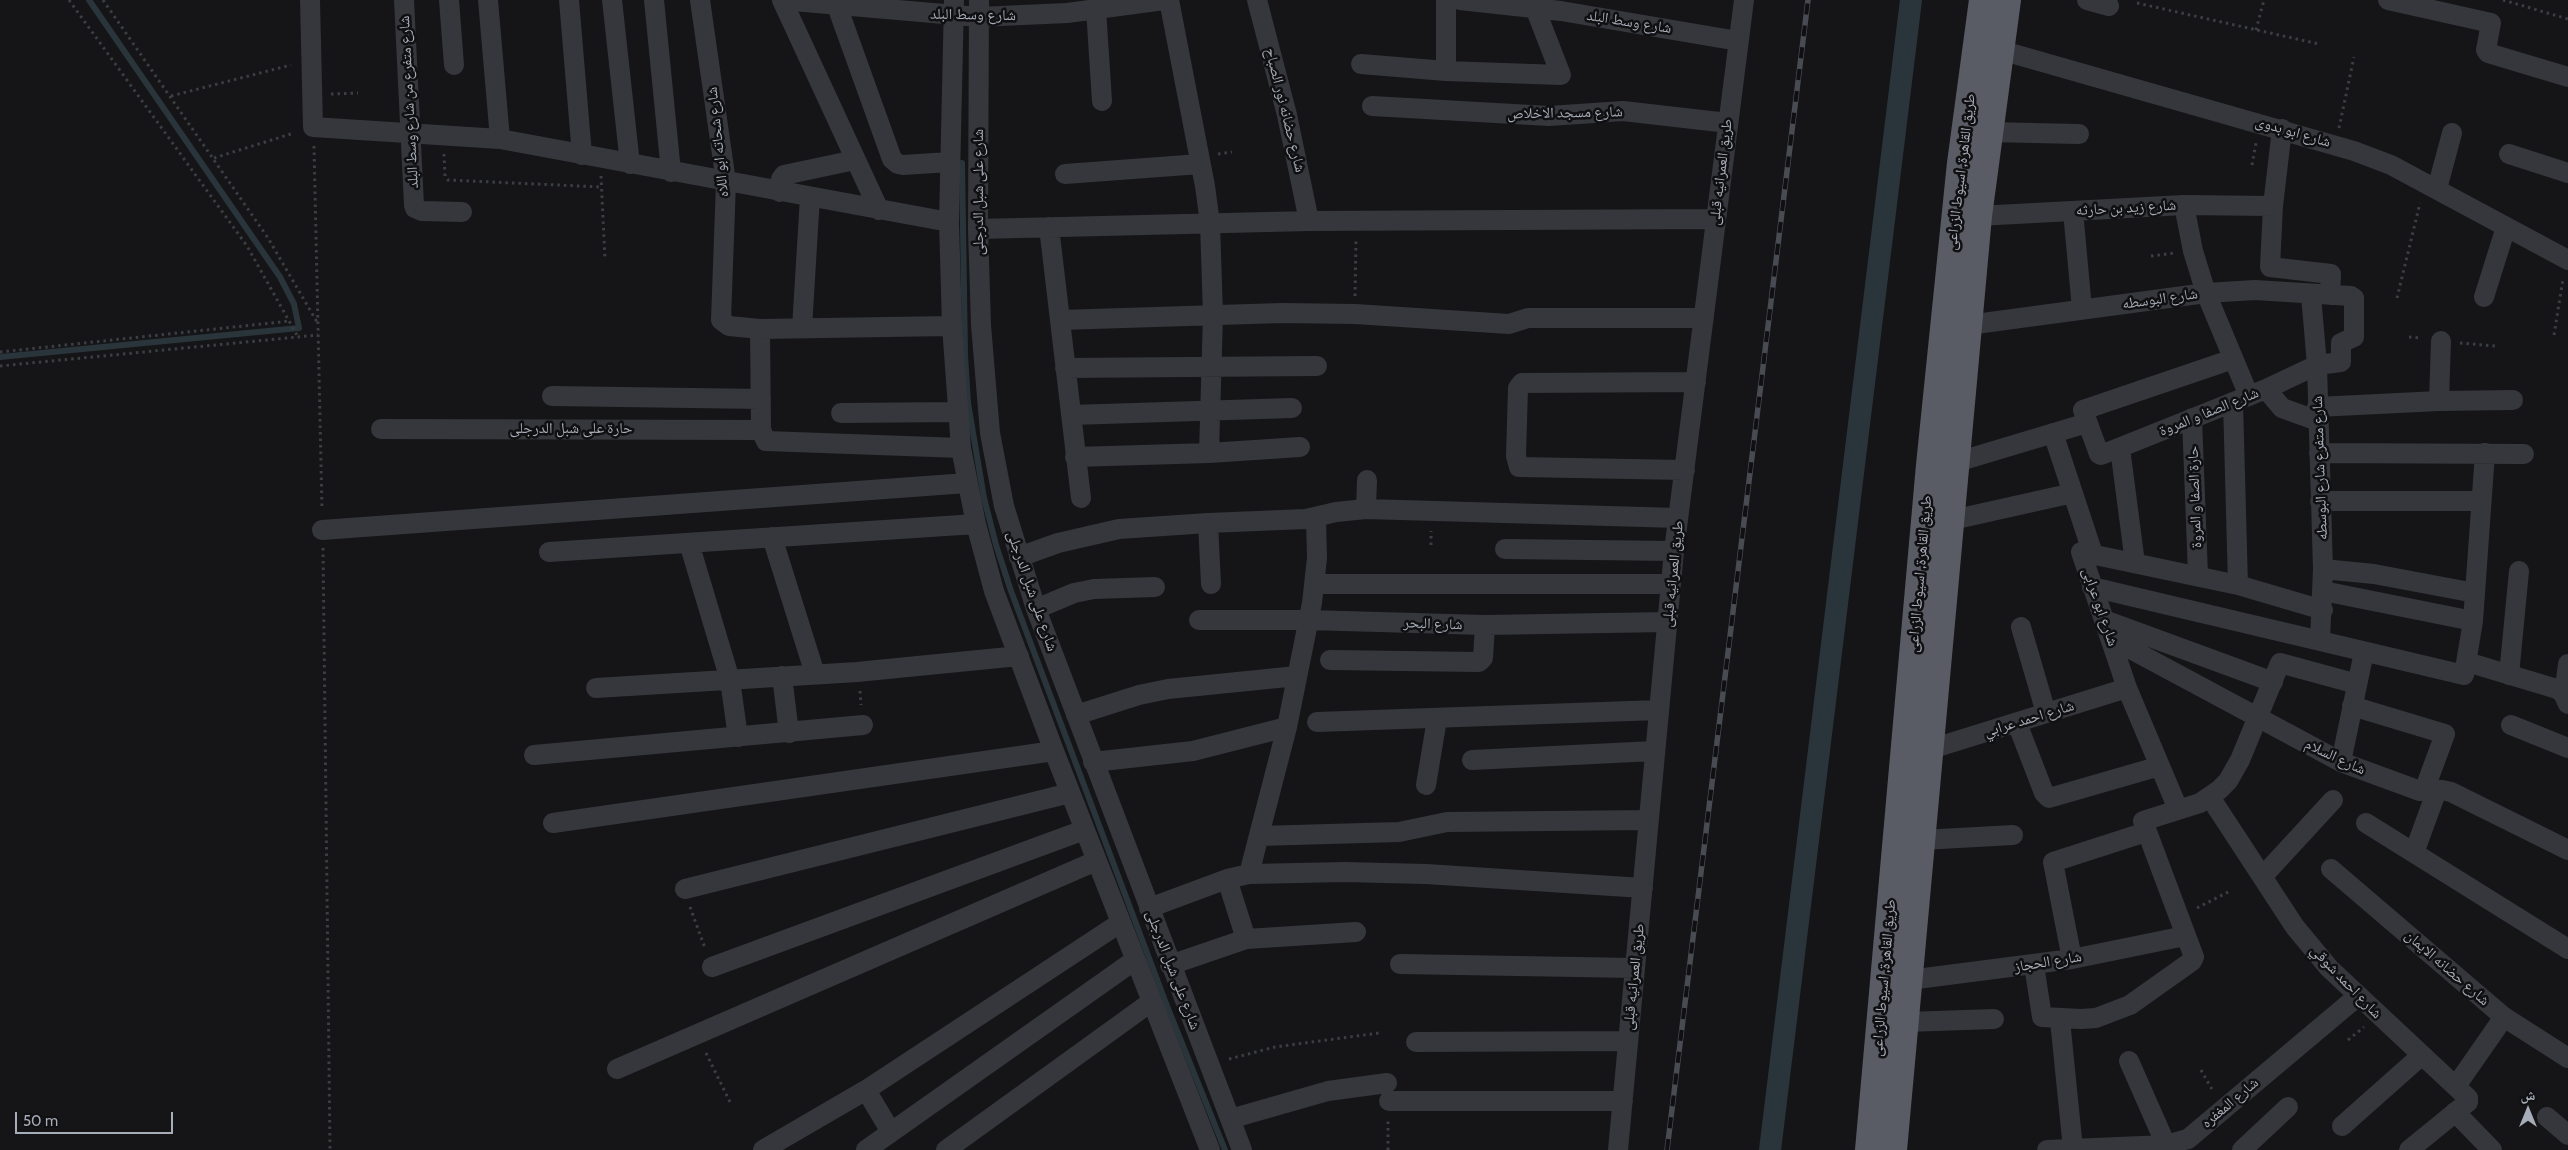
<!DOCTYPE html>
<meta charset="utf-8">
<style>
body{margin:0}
#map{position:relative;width:2568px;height:1150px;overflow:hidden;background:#151517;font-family:Cabin,"Noto Naskh Arabic",sans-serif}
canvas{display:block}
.north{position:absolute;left:2503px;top:1085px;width:50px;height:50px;-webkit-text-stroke:4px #101012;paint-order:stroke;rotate:0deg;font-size:14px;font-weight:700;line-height:20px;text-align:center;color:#a6acb8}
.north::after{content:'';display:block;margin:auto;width:18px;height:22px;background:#a6acb8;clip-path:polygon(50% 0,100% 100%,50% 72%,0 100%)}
.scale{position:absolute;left:15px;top:1112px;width:158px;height:22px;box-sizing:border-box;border:2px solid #a6acb8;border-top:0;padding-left:6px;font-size:15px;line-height:18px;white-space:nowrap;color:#a6acb8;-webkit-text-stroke:4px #101012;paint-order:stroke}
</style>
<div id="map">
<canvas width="2568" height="1150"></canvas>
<div class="north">ش</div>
<div class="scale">50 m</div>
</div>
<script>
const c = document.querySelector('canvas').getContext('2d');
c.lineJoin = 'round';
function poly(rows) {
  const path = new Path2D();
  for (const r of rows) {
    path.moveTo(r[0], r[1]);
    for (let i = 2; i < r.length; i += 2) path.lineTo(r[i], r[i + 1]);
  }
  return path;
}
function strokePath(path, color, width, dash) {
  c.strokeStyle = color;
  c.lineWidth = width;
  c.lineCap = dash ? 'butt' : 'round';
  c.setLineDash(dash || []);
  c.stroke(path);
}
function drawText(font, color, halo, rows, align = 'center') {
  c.font = font + ' Cabin,"Noto Naskh Arabic",sans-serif';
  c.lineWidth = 5;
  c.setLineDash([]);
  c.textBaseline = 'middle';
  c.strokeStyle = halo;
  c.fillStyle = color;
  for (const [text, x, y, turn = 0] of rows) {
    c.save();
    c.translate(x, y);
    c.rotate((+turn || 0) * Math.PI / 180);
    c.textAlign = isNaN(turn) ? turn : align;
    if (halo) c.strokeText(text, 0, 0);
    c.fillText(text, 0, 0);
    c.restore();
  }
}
const stream = poly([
 [962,163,965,355,968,403,984,498,996,545,1011,591,1167,1006,1225,1150],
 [0,357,299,328,294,304,280,277,89,0]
]);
const canal = poly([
 [1770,1150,1911,0]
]);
const path = poly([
 [69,0,247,246,298,337],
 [103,0,268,238,317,322],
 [2503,0,2568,19],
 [2137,3,2319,44],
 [2256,30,2264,0],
 [331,94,358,93],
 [171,96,291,65],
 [2339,128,2354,57],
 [314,146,322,509],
 [444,154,445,176,448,180,601,187],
 [1218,154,1232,152],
 [214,158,294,133],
 [2252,165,2256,143],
 [601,176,605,259],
 [2151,256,2175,253],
 [1355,296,1356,239],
 [2397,298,2420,203],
 [2554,335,2563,279],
 [2409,337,2421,338],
 [2460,343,2495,346],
 [0,352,290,321],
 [0,366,318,335],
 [1431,545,1431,531],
 [323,548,330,1150],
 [860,691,861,705],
 [690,907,705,948],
 [2197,908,2230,891],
 [2348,1040,2364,1027],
 [706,1053,730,1102],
 [1229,1059,1275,1047,1379,1033],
 [2201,1070,2213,1091],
 [1388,1150,1388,1120]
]);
const minor = poly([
 [310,0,313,127,500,139,949,222],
 [404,0,414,205,415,208,422,211,462,212],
 [449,0,454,65],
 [488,0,500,139],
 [569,0,582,155],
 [612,0,630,164],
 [654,0,671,172],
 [700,0,726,182,721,320,729,326,760,329,952,326],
 [782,0,979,17,1067,13,1164,0],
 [782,0,879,210],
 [954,0,949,222,952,326,961,448,976,524,994,591,1054,751,1210,1150],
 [979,0,978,229,981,325,990,433,1004,506,1036,609,1242,1150],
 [1169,0,1205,186,1210,223,1213,315,1209,453],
 [1257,0,1287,115,1309,221],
 [1460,0,1561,11,1738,41],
 [2087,0,2109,6],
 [2388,0,2491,23,2486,50,2488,53,2568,77],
 [837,6,892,159,898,164,903,165,950,162],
 [1096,9,1102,101],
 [2000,50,2354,151,2391,165,2568,260],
 [1361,64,1446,71,1561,75,1535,8],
 [1446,71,1446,0],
 [1372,106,1549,116,1623,111,1728,123],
 [2282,129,2273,206,2270,267,2331,274,2330,295],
 [1989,132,2079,134],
 [2509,154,2568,173],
 [1065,174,1200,164],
 [2437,189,2452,133],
 [780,192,781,179,784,175,855,160],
 [2184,205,2193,251,2206,293,2249,396],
 [2073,211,2082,309],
 [1978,216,2184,205,2273,206],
 [1049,227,1081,498],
 [978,229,1309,221,1715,219],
 [2311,295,2317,365,2323,569,2320,641],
 [2484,297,2506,227],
 [1060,320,1282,313,1355,314,1509,324,1528,318,1704,318],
 [1968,325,2206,293,2255,290,2351,296,2354,298,2354,337,2341,343,2341,362,2317,365,2266,389,2101,455,2099,454,2083,410,2233,359],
 [802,328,810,197],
 [760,329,761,430,766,441,961,448],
 [1065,368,1317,366],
 [2266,389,2282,408,2318,421],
 [552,396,761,399],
 [2439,401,2441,341],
 [2233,402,2238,585],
 [2317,407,2439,401,2513,400],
 [841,413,957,412],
 [1071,415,1292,408],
 [2192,418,2198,575],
 [381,429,761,430],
 [2053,433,2093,554],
 [2120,448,2135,563],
 [2319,453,2524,454],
 [1075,457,1209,453,1300,447],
 [1957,462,2087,423],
 [1685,470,1519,467,1516,456,1518,388,1522,383,1696,382],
 [2320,501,2481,501],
 [1366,509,1367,480],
 [1952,520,2073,493],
 [1208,523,1211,584],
 [322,530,967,483],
 [772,537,815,674],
 [689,543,730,680,738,737],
 [1505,549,1674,551],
 [549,552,976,524],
 [1019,557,1058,543,1119,529,1208,523,1306,519,1336,512,1366,509,1678,518],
 [2323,569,2374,574,2475,593],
 [1315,584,1671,584],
 [2092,587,2464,675,2473,621,2485,453],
 [2323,591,2473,621],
 [1036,609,1074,593,1094,589,1155,587],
 [1199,620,1308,620,1485,625,1668,622],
 [2104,620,2273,682],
 [2021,627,2046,713],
 [2110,638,2341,762,2420,791,2442,790,2451,792,2568,850],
 [1330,660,1479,662,1483,658,1485,625],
 [2467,662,2557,689,2563,693,2568,704],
 [2509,675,2519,571],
 [782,676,789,733],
 [596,688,857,672,1019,656],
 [2564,695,2568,664],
 [2352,706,2445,734,2424,791],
 [1076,715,1139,695,1168,689,1297,676],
 [1317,722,1659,710],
 [2017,723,2044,793,2049,798,2160,766],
 [2511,725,2568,748],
 [1931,749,2127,688],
 [534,755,863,725],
 [1472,760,1654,751],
 [1093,762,1193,751,1287,727],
 [2341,762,2364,652],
 [1426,785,1437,719],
 [2210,797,2295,927,2329,968,2468,1098,2468,1102,2409,1150],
 [2178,809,2127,688,2081,552,2238,585,2323,610],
 [553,823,1054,751],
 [2366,823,2568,949],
 [1259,836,1399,832,1447,822,1648,820],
 [1922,840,2013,835],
 [2414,853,2437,790],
 [2331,869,2504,1017,2568,1058],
 [1249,874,1287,727,1312,603,1317,558,1316,518],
 [2263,876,2333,800],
 [1227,879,1246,939],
 [685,889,1070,793],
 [1149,908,1227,879,1249,874,1345,872,1426,874,1643,888],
 [2072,959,2053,862,2146,832],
 [1400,964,1635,968],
 [1170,965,1246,939,1356,932],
 [2034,965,2042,1017,2081,1019,2096,1018,2130,1005,2192,961,2194,957,2143,821,2200,803,2219,790,2228,781,2240,760,2280,663,2357,684],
 [712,967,1084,830],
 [1909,980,2072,959,2185,936],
 [2060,1020,2073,1149],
 [1906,1022,1994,1019],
 [1416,1042,1628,1041],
 [2129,1061,2166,1145],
 [617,1069,1096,861],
 [2456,1086,2504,1017],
 [866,1090,891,1132],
 [1389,1101,1623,1101],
 [2455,1112,2492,1150],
 [2547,1117,2568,1135],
 [1230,1119,1328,1091,1387,1083],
 [2342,1126,2422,1055],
 [763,1150,866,1090,1120,923],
 [866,1150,1135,960],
 [946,1150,1151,1002],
 [1618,1150,1674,551,1744,0],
 [2047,1150,2166,1145,2188,1139,2358,996],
 [2242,1150,2288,1107]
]);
const trunk = poly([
 [1869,1150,1930,465,1961,163,1983,0],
 [1893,1150,1978,216,2007,0]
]);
const rail = poly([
 [1667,1150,1808,0]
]);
const streetNames = [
 ["شارع وسط البلد",973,15,1],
 ["شارع وسط البلد",1629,22,9],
 ["شارع متفرع من شارع وسط البلد",409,102,-93],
 ["شارع حضانه نور الصباح",1285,110,76],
 ["شارع مسجد الاخلاص",1565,113,-1],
 ["شارع ابو بدوى",2293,132,16],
 ["شارع شحاته ابو اللاه",718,142,-96],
 ["طريق العمرانيه قبلى",1721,172,-83],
 ["طريق القاهرة, اسيوط الزراعى",1961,172,-83],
 ["شارع على شبل الدرجلى",979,192,-90],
 ["شارع زيد بن حارثه",2126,208,-3],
 ["شارع البوسطه",2160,299,-8],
 ["شارع الصفا و المروة",2209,412,-22],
 ["حارة على شبل الدرجلى",571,429],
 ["شارع متفرع شارع البوسطه",2320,468,-92],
 ["حارة الصفا و المروة",2195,497,-92],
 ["طريق العمرانيه قبلى",1673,574,-84],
 ["طريق القاهرة, اسيوط الزراعى",1920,574,-85],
 ["شارع على شبل الدرجلى",1032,591,71],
 ["شارع ابو عرابى",2100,607,71],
 ["شارع البحر",1433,624,2],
 ["شارع احمد عرابي",2029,719,-17],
 ["شارع السلام",2335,757,25],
 ["شارع الحجاز",2048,962,-9],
 ["شارع حضانه الايمان",2447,968,41],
 ["شارع على شبل الدرجلى",1173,970,69],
 ["طريق العمرانيه قبلى",1634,977,-84],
 ["طريق القاهرة, اسيوط الزراعى",1884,978,-85],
 ["شارع احمد شوقي",2346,982,46],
 ["شارع المغفره",2230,1103,-40]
];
strokePath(stream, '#2a353b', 6);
strokePath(canal, '#2a353b', 22);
strokePath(path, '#3b3e43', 3, [2.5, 4]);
strokePath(minor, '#35373c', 20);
strokePath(trunk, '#595c64', 28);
strokePath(rail, '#484b51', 5.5);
strokePath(rail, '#101012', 4, [11]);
drawText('15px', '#a6acb8', '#101012', streetNames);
</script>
